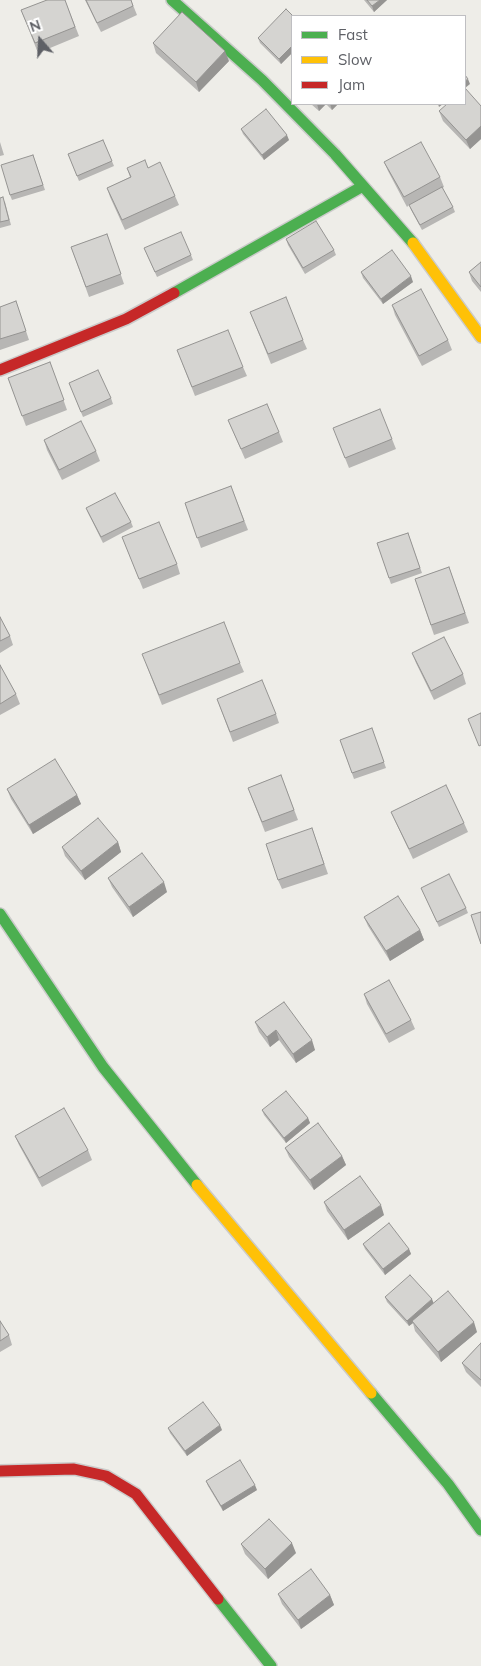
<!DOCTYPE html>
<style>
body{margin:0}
#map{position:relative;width:481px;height:1666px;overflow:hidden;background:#eeede8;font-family:Mulish,sans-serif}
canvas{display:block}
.legend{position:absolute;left:291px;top:15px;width:175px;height:90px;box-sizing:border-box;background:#fff;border:1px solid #bfbfc2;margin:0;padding:6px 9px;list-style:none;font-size:15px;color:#5e6066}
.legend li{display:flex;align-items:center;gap:10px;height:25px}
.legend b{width:25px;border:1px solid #bfbfc2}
.north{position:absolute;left:15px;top:15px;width:50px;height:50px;-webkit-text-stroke:4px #fff;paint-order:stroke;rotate:341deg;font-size:14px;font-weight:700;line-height:20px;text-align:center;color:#5e6066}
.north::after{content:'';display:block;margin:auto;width:18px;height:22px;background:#5e6066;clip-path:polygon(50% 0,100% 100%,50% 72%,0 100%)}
</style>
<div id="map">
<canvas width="481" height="1666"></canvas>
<ul class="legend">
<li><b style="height:6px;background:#4caf50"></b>Fast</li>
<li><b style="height:6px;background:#ffc107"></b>Slow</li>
<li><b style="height:6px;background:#c62828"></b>Jam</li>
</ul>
<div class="north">N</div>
</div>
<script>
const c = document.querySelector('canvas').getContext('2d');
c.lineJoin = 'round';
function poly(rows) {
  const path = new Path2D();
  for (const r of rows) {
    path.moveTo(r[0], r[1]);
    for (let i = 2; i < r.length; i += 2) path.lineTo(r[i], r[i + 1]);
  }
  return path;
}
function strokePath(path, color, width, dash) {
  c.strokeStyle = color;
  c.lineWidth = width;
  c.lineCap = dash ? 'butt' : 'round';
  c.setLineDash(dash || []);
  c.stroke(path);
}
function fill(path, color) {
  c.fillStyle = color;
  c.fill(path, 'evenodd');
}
const fast = poly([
 [172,0,262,80,335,154,413,243],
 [174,293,363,186],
 [0,914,103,1067,197,1185],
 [371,1393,448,1484,481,1530],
 [218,1599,271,1666]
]);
const slow = poly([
 [413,243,481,337],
 [197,1185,371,1393]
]);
const jam = poly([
 [0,370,126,319,174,293],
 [0,1471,74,1469,106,1476,136,1494,218,1599]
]);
const wall = poly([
 [65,0,79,36,38,53,21,10],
 [85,0,131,0,137,15,101,32],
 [364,0,387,0,374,12],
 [292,16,292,53,281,64,260,43,258,38],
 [153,43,229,61,199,92,156,53],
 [311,104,338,104,332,110,326,104,319,111],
 [481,106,481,139,470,149,443,121,439,111],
 [241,129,289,140,264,160,243,134],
 [103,140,114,166,79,181,68,154],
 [0,142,4,155,0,156],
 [33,155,45,190,12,200,10,195],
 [384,162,440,177,444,187,442,188,453,207,455,212,422,230,411,210,409,205,407,207,388,171],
 [127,168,148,168,175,196,179,205,125,230,110,197,107,188,130,177],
 [0,198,5,202,11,225,0,228],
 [107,234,124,284,89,297,71,247],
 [286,239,334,250,336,255,305,274,288,245],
 [144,248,191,255,193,260,157,277],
 [481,262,481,292,472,281,469,272],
 [361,272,413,282,383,304,363,278],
 [16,301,29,340,0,350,0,307],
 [392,305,448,340,452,350,422,366,395,315],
 [250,312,303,340,307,349,271,364],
 [177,350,243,367,247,376,195,396],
 [50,362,67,410,26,426,8,378],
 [69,383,111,398,113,404,83,417],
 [228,420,279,432,283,442,245,459],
 [337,438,392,439,396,449,349,468],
 [44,440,96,451,100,461,62,480,47,450],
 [231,486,248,530,201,548,185,503],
 [86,508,131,522,133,527,103,543,88,513],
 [408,533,422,573,391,584,377,543],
 [122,537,177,564,180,574,143,589],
 [449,567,469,623,434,635,415,579],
 [0,617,10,636,13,645,0,653],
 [412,653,463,674,466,684,434,700,416,663],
 [240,663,244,672,162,705,146,664],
 [0,665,16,694,20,704,0,715],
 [217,699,276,714,279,723,233,742],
 [372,728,386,768,354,779,340,740],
 [281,775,298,820,265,832,248,788],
 [7,789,77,795,81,804,33,834,11,799],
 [391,812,464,823,468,832,413,859,395,821],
 [312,828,328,874,282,889,278,880],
 [118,842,121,852,85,880,65,856,62,847],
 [108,878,167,892,133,917,112,887],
 [421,888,466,908,468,913,439,927],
 [364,917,420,930,424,940,390,961,368,926],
 [364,994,411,1020,415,1029,389,1043,367,1004],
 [284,1002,315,1050,296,1063,279,1040,270,1047,259,1032,255,1022],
 [262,1110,308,1118,310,1123,286,1143,264,1115],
 [15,1136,88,1150,92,1160,42,1187,19,1145],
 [285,1148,342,1156,346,1165,314,1190,289,1157],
 [324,1202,384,1215,348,1240,327,1211],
 [363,1244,409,1249,411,1254,385,1275,365,1249],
 [385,1297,433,1303,477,1332,441,1362,415,1331,413,1323,409,1326,387,1302],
 [0,1321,9,1335,12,1345,0,1352],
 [481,1343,481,1387,466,1372,462,1363],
 [168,1428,222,1430,187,1456,170,1433],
 [206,1481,257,1490,223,1511,208,1486],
 [241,1544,296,1553,268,1579,245,1554],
 [278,1594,330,1595,334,1605,301,1629,282,1604]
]);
const shadedWall = poly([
 [380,0,387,0,374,12,372,6],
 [292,46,292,53,281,64,279,59],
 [225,51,229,61,199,92,196,82],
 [468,79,470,84,465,88,465,81],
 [317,104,326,104,319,111],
 [330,104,338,104,332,110],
 [438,104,443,104,439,107],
 [481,126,481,139,470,149,466,140],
 [287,135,289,140,264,160,262,155],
 [411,276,413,282,383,304,381,299],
 [77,795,81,804,33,834,29,825],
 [118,842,121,852,85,880,81,871],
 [164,882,167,892,133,917,129,907],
 [420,930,424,940,390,961,386,951],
 [276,1030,279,1040,270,1047,267,1037],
 [312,1040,315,1050,296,1063,293,1054],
 [308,1118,310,1123,286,1143,284,1138],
 [342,1156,346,1165,314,1190,310,1180],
 [381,1205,384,1215,348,1240,344,1230],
 [409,1249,411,1254,385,1275,383,1269],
 [432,1299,434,1304,412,1321,413,1323,409,1326,407,1321],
 [474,1322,477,1332,441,1362,438,1352],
 [220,1425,222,1430,187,1456,185,1451],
 [255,1485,257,1490,223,1511,221,1506],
 [292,1543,296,1553,268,1579,265,1569],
 [330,1595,334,1605,301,1629,298,1620]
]);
const building = poly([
 [47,0,65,0,75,27,35,43,21,10,47,0],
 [86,0,131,0,133,6,97,23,86,0],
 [367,0,380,0,372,6,367,0],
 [286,9,293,16,292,16,292,46,279,59,258,38,286,9],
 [182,12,225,51,196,82,153,43,182,12],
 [465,75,468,79,465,81,465,75],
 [465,88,481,106,481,126,466,140,439,111,447,104,465,104,465,88],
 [266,109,287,135,262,155,241,129,266,109],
 [103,140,112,161,77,176,68,154,103,140],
 [421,142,440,177,404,197,384,162,421,142],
 [33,155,43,185,10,195,1,165,33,155],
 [145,160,148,168,160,162,175,196,122,220,107,188,131,177,127,168,145,160],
 [442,187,453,207,420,225,409,205,442,187],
 [3,197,9,220,0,222,0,198,3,197],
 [316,221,334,250,303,268,286,239,316,221],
 [181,232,191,255,155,272,144,248,181,232],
 [107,234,121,274,86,287,71,247,107,234],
 [392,250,411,276,381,299,361,272,392,250],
 [481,262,481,287,469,272,481,262],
 [421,289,448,340,419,356,392,305,421,289],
 [286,297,303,340,268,354,250,312,286,297],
 [16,301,26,331,0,339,0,307,16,301],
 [228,330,243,367,192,387,177,350,228,330],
 [50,362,64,400,22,416,8,378,50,362],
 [98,370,111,398,81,412,69,383,98,370],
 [267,404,279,432,241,449,228,420,267,404],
 [380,409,392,439,345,458,333,428,380,409],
 [81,421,96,451,59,470,44,440,81,421],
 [231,486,244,521,197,538,185,503,231,486],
 [115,493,131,522,101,537,86,508,115,493],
 [159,522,177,564,139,579,122,537,159,522],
 [408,533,420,568,389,578,377,543,408,533],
 [449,567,465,613,431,625,415,579,449,567],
 [0,617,10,636,0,641,0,617],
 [224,622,240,663,159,695,142,654,224,622],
 [444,637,463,674,431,691,412,653,444,637],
 [0,665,16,694,0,704,0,665],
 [262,680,276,714,230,732,217,699,262,680],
 [481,713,481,745,479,746,468,719,481,713],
 [372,728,384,762,352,773,340,740,372,728],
 [55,759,77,795,29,825,7,789,55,759],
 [281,775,294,810,262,822,248,788,281,775],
 [446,785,464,823,409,849,391,812,446,785],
 [98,818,118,842,81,871,62,847,98,818],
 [312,828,324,864,278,880,266,844,312,828],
 [142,853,164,882,129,907,108,878,142,853],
 [449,874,466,908,437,922,421,888,449,874],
 [398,896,420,930,386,951,364,917,398,896],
 [481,912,481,944,471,915,481,912],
 [389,980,411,1020,386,1034,364,994,389,980],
 [284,1002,312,1040,293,1054,276,1030,267,1037,255,1022,284,1002],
 [286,1091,308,1118,284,1138,262,1110,286,1091],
 [64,1108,88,1150,39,1178,15,1136,64,1108],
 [318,1123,342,1156,310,1180,285,1148,318,1123],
 [360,1176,381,1205,344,1230,324,1202,360,1176],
 [389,1223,409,1249,383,1269,363,1244,389,1223],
 [410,1275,432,1299,407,1321,385,1297,410,1275],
 [448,1291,474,1322,438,1352,412,1321,448,1291],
 [0,1321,9,1335,0,1341,0,1321],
 [481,1343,481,1380,462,1363,481,1343],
 [203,1402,220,1425,185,1451,168,1428,203,1402],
 [240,1460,255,1485,221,1506,206,1481,240,1460],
 [269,1519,292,1543,265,1569,241,1544,269,1519],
 [311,1569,330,1595,298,1620,278,1594,311,1569]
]);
strokePath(fast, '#cbcbca', 14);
strokePath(slow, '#cbcbca', 14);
strokePath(jam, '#cbcbca', 14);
strokePath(fast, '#4caf50', 11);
strokePath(slow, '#ffc107', 11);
strokePath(jam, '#c62828', 11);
fill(wall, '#b7b6b4');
fill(shadedWall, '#959492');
fill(building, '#d5d4d1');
strokePath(building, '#959492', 1);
</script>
